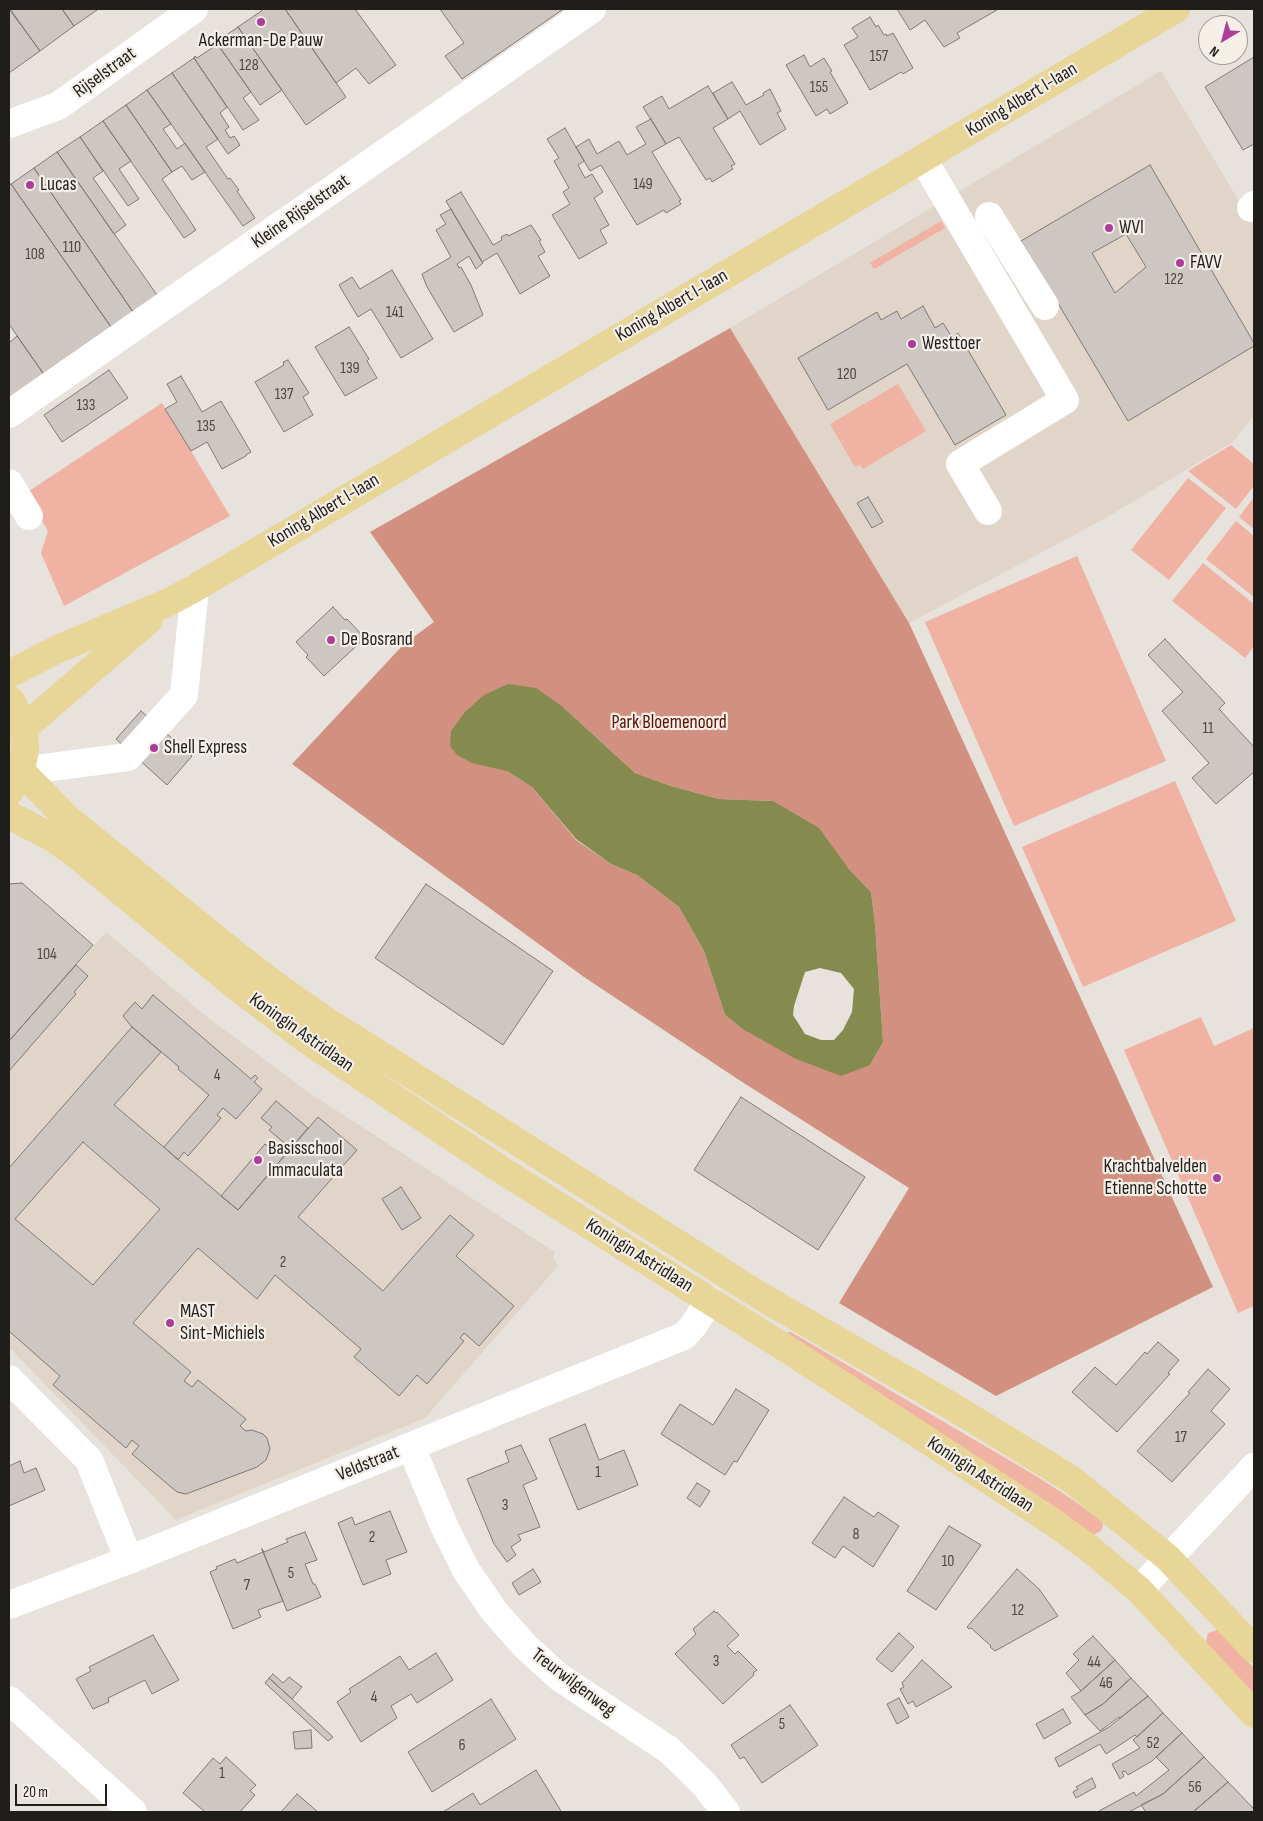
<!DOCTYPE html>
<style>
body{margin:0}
#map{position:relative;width:1263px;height:1821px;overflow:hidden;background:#e7e2db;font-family:"Sofia Sans Condensed",sans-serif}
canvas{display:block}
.frame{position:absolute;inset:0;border:10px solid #201e1b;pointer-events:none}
.north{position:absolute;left:1198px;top:15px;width:50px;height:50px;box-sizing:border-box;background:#f5efe8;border:1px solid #a09b96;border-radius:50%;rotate:217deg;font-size:14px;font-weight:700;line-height:20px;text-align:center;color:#201e1b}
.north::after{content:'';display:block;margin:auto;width:18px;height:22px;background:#ac3d9a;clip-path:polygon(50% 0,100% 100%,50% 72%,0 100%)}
.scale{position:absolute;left:15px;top:1784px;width:92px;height:22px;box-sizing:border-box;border:2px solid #201e1b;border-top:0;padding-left:6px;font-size:15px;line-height:18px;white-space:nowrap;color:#201e1b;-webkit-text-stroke:4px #f5efe8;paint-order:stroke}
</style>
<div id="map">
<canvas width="1263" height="1821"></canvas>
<div class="frame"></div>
<div class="north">N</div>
<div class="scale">20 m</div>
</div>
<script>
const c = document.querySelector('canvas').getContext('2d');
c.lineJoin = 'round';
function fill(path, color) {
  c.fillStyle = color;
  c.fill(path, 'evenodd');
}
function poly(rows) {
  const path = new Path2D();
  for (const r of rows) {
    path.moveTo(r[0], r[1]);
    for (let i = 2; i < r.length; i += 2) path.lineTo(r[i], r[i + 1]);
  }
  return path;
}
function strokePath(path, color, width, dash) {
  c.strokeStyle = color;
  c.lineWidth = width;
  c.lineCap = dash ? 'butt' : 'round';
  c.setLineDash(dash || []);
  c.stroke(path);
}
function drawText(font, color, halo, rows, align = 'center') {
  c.font = font + ' "Sofia Sans Condensed",sans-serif';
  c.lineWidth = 4.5;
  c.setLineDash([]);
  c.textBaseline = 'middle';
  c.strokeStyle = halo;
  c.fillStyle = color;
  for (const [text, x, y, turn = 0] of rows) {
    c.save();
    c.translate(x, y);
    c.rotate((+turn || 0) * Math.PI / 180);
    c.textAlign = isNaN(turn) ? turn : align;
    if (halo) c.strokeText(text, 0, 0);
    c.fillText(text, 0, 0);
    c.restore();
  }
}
const built = poly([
 [1161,71,1254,226,1254,415,1233,442,1104,519,909,623,730,328],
 [106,932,207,1017,311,1094,555,1252,553,1257,558,1266,425,1418,176,1520,9,1347,9,991,34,1013]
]);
const green = poly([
 [941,221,945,228,874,269,870,263],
 [898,384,926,431,863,469,860,465,855,467,830,424],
 [162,403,230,516,64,606,41,553,48,531,26,493],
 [1231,445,1254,464,1254,486,1236,509,1188,471],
 [1188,478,1226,508,1169,580,1131,550],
 [1254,497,1254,529,1239,517],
 [1236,521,1254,536,1254,597,1206,559],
 [1077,556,1166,761,1014,826,925,622],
 [1203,563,1254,604,1254,646,1245,658,1172,601],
 [1175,781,1236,921,1083,987,1022,847],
 [1201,1017,1214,1046,1254,1028,1254,1306,1238,1313,1124,1050],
 [788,1332,791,1332,1036,1476,1070,1498,1102,1521,1103,1526,1101,1531,1093,1535,786,1335],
 [1217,1630,1222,1634,1254,1668,1254,1695,1206,1642,1208,1633]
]);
const forest = poly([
 [730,328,909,623,1213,1287,996,1396,839,1303,909,1188,736,1078,584,977,292,764,404,644,434,622,370,532],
 [563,707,635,773,671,786,719,799,773,801,848,868,871,892,875,924,883,1042,870,1065,741,1028,725,1015,704,951,679,907,637,875,611,864,576,840,532,787,507,771]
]);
const water = poly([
 [508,684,536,688,563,707,635,773,671,786,719,799,773,801,819,828,848,868,871,892,875,924,883,1042,870,1065,841,1076,794,1058,741,1028,725,1015,704,951,679,907,637,875,611,864,576,839,532,787,507,771,472,763,457,755,450,746,451,731,465,712,484,695],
 [820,968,841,973,854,989,852,1012,843,1030,834,1040,821,1040,805,1034,793,1015,794,1006,805,972]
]);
const building = poly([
 [9,9,40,51,9,73,9,9],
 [10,9,62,9,74,26,40,51,10,9],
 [62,9,96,9,97,10,74,26,62,9],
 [264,9,285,9,346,97,306,125,238,27,264,9],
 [285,9,355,9,396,65,369,84,356,68,336,83,285,9],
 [440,9,562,9,562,10,462,79,445,56,464,43,440,9],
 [897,9,996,9,997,10,957,33,960,38,944,47,925,20,910,30,897,9],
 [870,17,876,27,878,25,884,35,886,34,887,36,893,33,913,68,903,74,901,72,870,90,844,45,858,37,852,28,870,17],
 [238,27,282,90,260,105,216,42,238,27],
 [216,42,251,92,243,98,259,120,243,130,194,58,195,56,197,58,215,46,214,44,216,42],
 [804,55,810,67,824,58,832,71,830,72,848,103,830,114,827,109,816,116,786,65,804,55],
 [1254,57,1254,144,1243,150,1205,87,1254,57],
 [194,58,227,107,220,113,229,127,225,130,230,138,234,136,240,145,228,154,172,73,194,58],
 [172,73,218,139,206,147,228,179,230,178,239,190,237,191,255,218,243,226,147,90,172,73],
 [732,82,746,105,764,95,763,93,770,89,781,111,777,113,786,129,760,145,740,111,728,119,713,93,732,82],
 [708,86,728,119,713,128,735,164,731,166,733,169,712,182,710,178,706,180,679,137,666,144,643,107,662,96,669,109,708,86],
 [147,90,171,124,163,129,177,149,185,143,205,172,192,180,182,166,172,172,126,105,147,90],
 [126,105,172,172,162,179,196,230,184,238,103,121,126,105],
 [651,119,666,144,652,152,681,200,679,201,681,204,666,213,664,210,637,225,601,165,590,171,576,147,589,139,597,154,619,141,627,155,646,144,636,127,651,119],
 [103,121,131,161,119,169,139,199,128,206,80,137,103,121],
 [565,128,584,161,578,165,585,178,592,174,603,192,594,198,609,225,600,230,607,243,579,259,552,215,570,204,563,192,569,188,554,161,559,158,547,139,565,128],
 [80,137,103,171,93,178,126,225,114,234,57,152,80,137],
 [57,152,157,295,133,312,34,168,57,152],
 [1150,165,1254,343,1254,346,1128,421,1021,241,1150,165],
 [1126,234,1146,267,1115,293,1092,253,1126,234],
 [34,168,133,312,111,327,11,184,34,168],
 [11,184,111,327,45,376,9,324,9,186,11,184],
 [461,192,493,245,502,240,501,237,507,234,508,236,531,225,541,240,539,241,545,252,538,256,550,276,520,294,497,253,482,262,446,201,461,192],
 [451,209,483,263,476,269,469,256,457,264,459,268,461,267,471,285,483,315,454,332,427,287,422,274,451,257,436,230,446,224,440,215,451,209],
 [392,270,433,339,401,358,371,309,358,317,339,285,352,277,360,289,392,270],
 [923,306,935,328,943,323,952,337,958,333,1006,415,955,445,907,364,828,410,798,358,877,312,881,320,897,311,901,319,923,306],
 [349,327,369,359,367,361,377,378,345,396,315,347,349,327],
 [17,336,45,376,9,400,9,343,17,336],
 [288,360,309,393,303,397,313,415,284,432,255,382,284,365,283,362,288,360],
 [109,370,128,398,62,442,44,415,109,370],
 [181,376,202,412,221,401,251,452,246,455,246,456,222,469,207,442,191,451,165,409,177,402,167,384,181,376],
 [868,497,883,522,872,528,857,503,868,497],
 [333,607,345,620,347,619,365,638,324,676,306,657,308,655,296,642,333,607],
 [1165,639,1225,703,1219,709,1254,747,1254,772,1216,804,1192,778,1209,763,1162,711,1183,692,1148,655,1165,639],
 [141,711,192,756,167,785,116,739,141,711],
 [22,883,93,945,9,1041,9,884,22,883],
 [426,884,553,971,503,1045,375,958,426,884],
 [76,965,88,976,74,992,76,994,9,1071,9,1041,76,965],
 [153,995,251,1079,255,1075,258,1078,254,1082,262,1089,236,1119,223,1108,217,1115,221,1118,188,1156,184,1152,178,1160,164,1147,209,1095,178,1069,179,1067,132,1027,123,1016,135,1002,142,1009,153,995],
 [132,1027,161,1052,114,1105,238,1210,318,1117,357,1150,298,1217,383,1291,450,1215,474,1235,456,1256,514,1306,479,1346,464,1333,460,1338,464,1341,427,1384,417,1375,399,1396,354,1357,361,1349,275,1275,257,1299,198,1248,133,1323,191,1372,184,1381,192,1387,198,1380,246,1419,240,1426,246,1431,252,1430,263,1434,267,1438,270,1449,266,1460,257,1467,186,1494,177,1492,132,1454,139,1446,132,1440,126,1448,53,1385,60,1376,9,1331,9,1168,132,1027],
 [83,1142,160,1209,93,1285,15,1219,83,1142],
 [741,1097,865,1177,818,1250,694,1170,741,1097],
 [276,1101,308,1128,238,1210,221,1196,265,1144,279,1156,288,1146,269,1130,272,1127,261,1118,276,1101],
 [401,1187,421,1218,402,1230,382,1199,401,1187],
 [1158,1342,1179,1360,1168,1373,1170,1374,1117,1432,1072,1392,1095,1367,1116,1385,1145,1352,1147,1354,1158,1342],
 [1208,1369,1230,1389,1211,1411,1225,1424,1172,1482,1137,1451,1190,1393,1188,1392,1208,1369],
 [736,1389,769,1410,737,1462,734,1461,725,1475,661,1434,680,1404,713,1425,736,1389],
 [585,1424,599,1460,624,1450,638,1485,578,1510,549,1439,585,1424],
 [521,1445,537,1479,523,1485,540,1527,518,1535,521,1540,511,1547,516,1555,507,1562,494,1544,467,1479,509,1462,505,1451,521,1445],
 [20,1461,24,1473,36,1468,45,1490,9,1506,9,1466,20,1461],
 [697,1483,710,1491,700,1507,687,1498,697,1483],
 [844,1497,874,1517,878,1512,899,1526,873,1567,843,1546,835,1558,812,1543,844,1497],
 [390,1511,407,1552,386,1560,391,1574,363,1585,338,1523,352,1517,355,1525,390,1511],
 [949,1526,981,1545,936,1610,907,1591,949,1526],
 [305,1532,317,1560,305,1564,313,1584,315,1584,321,1597,287,1611,262,1549,264,1552,288,1542,286,1539,305,1532],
 [262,1549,283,1601,258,1610,261,1617,233,1629,210,1572,217,1569,216,1567,235,1559,237,1563,263,1552,262,1549],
 [533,1569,541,1582,519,1595,512,1583,533,1569],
 [1017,1569,1039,1589,1058,1616,995,1651,990,1647,991,1646,971,1628,969,1629,967,1627,1017,1569],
 [714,1611,716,1613,717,1612,739,1635,727,1646,735,1654,738,1651,757,1670,753,1673,754,1675,723,1704,675,1654,696,1634,693,1629,714,1611],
 [899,1633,914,1647,892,1672,876,1659,899,1633],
 [153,1635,179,1680,152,1694,145,1680,108,1698,109,1702,93,1709,76,1679,91,1671,89,1667,153,1635],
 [1093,1636,1115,1660,1081,1691,1066,1673,1079,1660,1073,1654,1093,1636],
 [436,1653,453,1680,417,1703,411,1694,391,1706,397,1718,361,1742,337,1702,351,1692,349,1689,400,1656,409,1670,436,1653],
 [922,1660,952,1687,916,1707,913,1701,908,1704,900,1689,904,1687,902,1683,922,1660],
 [1115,1660,1131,1678,1103,1704,1085,1715,1071,1697,1081,1691,1115,1660],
 [273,1674,283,1683,289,1677,302,1687,292,1699,269,1678,273,1674],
 [269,1678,292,1699,333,1737,328,1741,265,1683,269,1678],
 [1131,1678,1148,1696,1120,1718,1119,1717,1100,1731,1085,1715,1103,1704,1131,1678],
 [1148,1696,1163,1713,1137,1737,1135,1735,1106,1754,1100,1744,1059,1767,1055,1758,1109,1727,1148,1696],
 [899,1698,909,1717,897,1724,887,1704,899,1698],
 [491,1699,516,1739,432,1792,408,1752,491,1699],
 [790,1705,818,1745,762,1783,744,1757,740,1759,731,1745,790,1705],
 [1063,1709,1071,1723,1044,1739,1036,1724,1063,1709],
 [1163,1713,1182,1733,1152,1761,1128,1775,1125,1771,1122,1772,1124,1776,1120,1779,1112,1764,1140,1748,1133,1740,1163,1713],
 [311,1730,312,1748,295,1749,293,1732,311,1730],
 [1182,1733,1204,1757,1163,1794,1129,1812,1100,1812,1099,1811,1134,1792,1136,1796,1169,1770,1156,1757,1182,1733],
 [226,1757,256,1785,250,1791,255,1795,240,1812,205,1812,183,1793,213,1758,220,1764,226,1757],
 [1204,1757,1228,1782,1193,1812,1146,1812,1141,1805,1163,1794,1204,1757],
 [536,1770,561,1811,560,1812,443,1812,473,1793,480,1805,536,1770],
 [1092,1778,1096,1787,1076,1798,1073,1792,1078,1789,1076,1787,1092,1778],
 [1228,1782,1254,1809,1254,1812,1193,1812,1228,1782],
 [297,1794,318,1812,281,1812,297,1794]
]);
const minor = poly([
 [9,124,58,106,194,9],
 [923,159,1065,400,960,464,988,511],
 [1251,208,1254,205],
 [989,216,1045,306],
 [9,414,592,9],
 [9,483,29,516],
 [21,771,128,757,184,695,195,588],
 [9,1379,89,1460,129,1560],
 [411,1447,445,1528,466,1570,494,1611,525,1646,559,1677,669,1750,704,1784,726,1812],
 [1139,1590,1254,1467],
 [9,1605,129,1560,684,1336,693,1326,710,1300],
 [9,1700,133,1812]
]);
const major = poly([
 [9,674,58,649,169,602,195,588,1176,9],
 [9,699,12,702,24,728,25,750,21,771,9,792],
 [24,728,149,620],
 [21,771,68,819,231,951,278,987,322,1018,762,1297,953,1407,1071,1479,1168,1558,1254,1649],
 [9,815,53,838,74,853,238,988,307,1040,500,1169,793,1353,1053,1522,1090,1549,1139,1590,1254,1714]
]);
const markers = [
 [261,22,5,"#ac3d9a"],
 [30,185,5,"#ac3d9a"],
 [1109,228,5,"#ac3d9a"],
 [1180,263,5,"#ac3d9a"],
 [912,344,5,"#ac3d9a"],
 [331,640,5,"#ac3d9a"],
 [154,748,5,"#ac3d9a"],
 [258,1160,5,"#ac3d9a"],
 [1217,1178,5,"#ac3d9a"],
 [170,1323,5,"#ac3d9a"]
];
const numberNames = [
 ["157",879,57],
 ["128",249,66],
 ["155",819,88],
 ["149",643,185],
 ["110",72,248],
 ["108",35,255],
 ["122",1174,280],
 ["141",395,313],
 ["139",350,369],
 ["120",847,375],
 ["137",284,395],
 ["133",86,406],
 ["135",206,427],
 ["11",1208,729],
 ["104",47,955],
 ["4",217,1076],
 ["2",283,1263],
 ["17",1181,1438],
 ["1",598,1473],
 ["3",505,1506],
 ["8",856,1535],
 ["2",372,1538],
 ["10",948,1562],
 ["5",291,1574],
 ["7",247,1586],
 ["12",1018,1611],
 ["3",716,1662],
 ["44",1094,1663],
 ["46",1106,1684],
 ["4",374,1698],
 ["5",782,1725],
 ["52",1153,1744],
 ["6",462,1746],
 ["1",222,1774],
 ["56",1195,1788]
];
const poiNames = [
 ["Ackerman-De Pauw",261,41,"center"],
 ["Lucas",40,185],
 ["WVI",1119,228],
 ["FAVV",1190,263],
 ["Westtoer",922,344],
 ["De Bosrand",341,640],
 ["Shell Express",164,748],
 ["Basisschool",268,1149],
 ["Immaculata",268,1171],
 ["Krachtbalvelden",1207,1167,"right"],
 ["Etienne Schotte",1207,1189,"right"],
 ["MAST",180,1312],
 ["Sint-Michiels",180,1334]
];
const streetNames = [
 ["Rijselstraat",105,73,-36],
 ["Koning Albert I-laan",1022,100,-31],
 ["Kleine Rijselstraat",301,212,-35],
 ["Koning Albert I-laan",672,306,-30],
 ["Koning Albert I-laan",324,511,-31],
 ["Koningin Astridlaan",301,1033,35],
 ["Koningin Astridlaan",639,1256,32],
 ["Veldstraat",368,1464,-22],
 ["Koningin Astridlaan",980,1475,33],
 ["Treurwilgenweg",573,1683,37]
];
const parkNames = [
 ["Park Bloemenoord",669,723]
];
fill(built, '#e0d5c8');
fill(green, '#f0b2a2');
fill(forest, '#d19080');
fill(water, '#858b4f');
fill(building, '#cec6c1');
strokePath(building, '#807975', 1);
strokePath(minor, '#fff', 28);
strokePath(major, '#e7d698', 28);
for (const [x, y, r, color] of markers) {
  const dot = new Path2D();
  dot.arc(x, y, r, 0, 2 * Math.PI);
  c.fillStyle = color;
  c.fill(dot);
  strokePath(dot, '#f5efe8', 2);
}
drawText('16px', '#4c4844', null, numberNames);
drawText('19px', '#201e1b', '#f5efe8', poiNames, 'left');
drawText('19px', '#201e1b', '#f5efe8', streetNames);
drawText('19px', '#5c0e00', '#f5efe8', parkNames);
</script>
